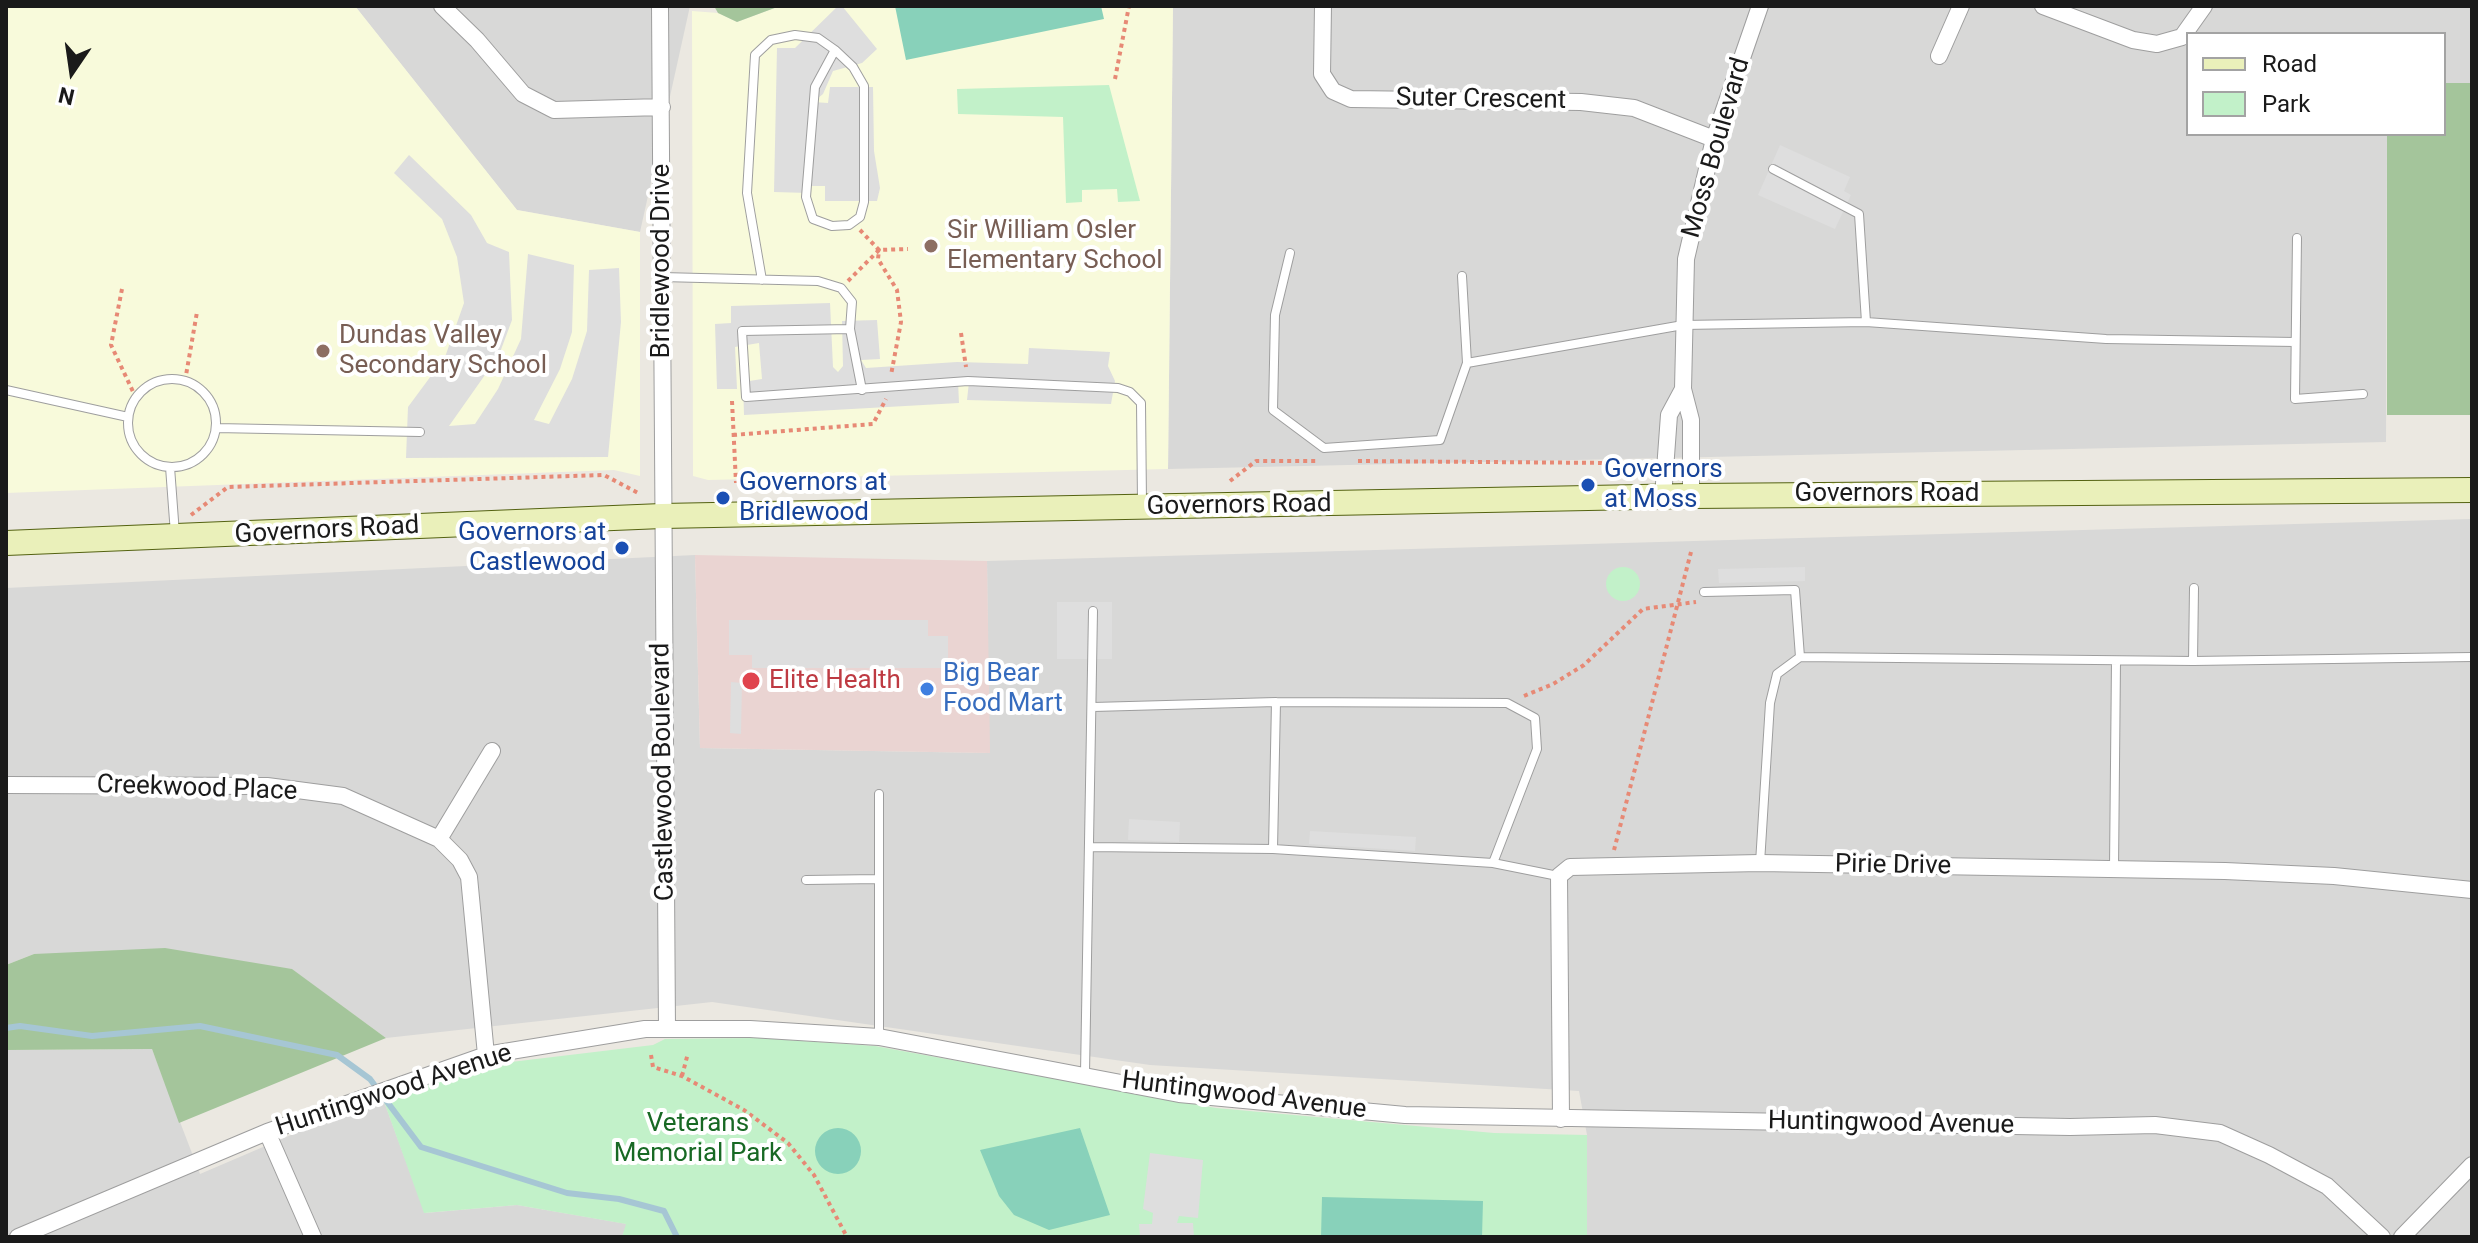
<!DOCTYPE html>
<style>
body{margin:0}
#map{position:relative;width:2478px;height:1243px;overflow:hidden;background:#ebe8e1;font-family:Roboto,sans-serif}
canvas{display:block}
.frame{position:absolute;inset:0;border:8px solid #1a1a1a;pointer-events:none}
.legend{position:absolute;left:2186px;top:32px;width:260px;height:104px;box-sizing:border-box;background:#fff;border:2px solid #a3a3a3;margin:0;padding:10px 14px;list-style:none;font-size:24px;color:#1a1a1a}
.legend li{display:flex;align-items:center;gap:16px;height:40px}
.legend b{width:40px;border:2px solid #a3a3a3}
.north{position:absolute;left:32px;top:32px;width:80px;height:80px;-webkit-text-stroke:6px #fff;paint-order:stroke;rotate:193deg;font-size:22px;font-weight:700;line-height:32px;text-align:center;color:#1a1a1a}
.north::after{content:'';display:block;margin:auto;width:28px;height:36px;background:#1a1a1a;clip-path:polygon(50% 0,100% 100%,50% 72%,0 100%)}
</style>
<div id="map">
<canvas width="2478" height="1243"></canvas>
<div class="frame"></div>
<ul class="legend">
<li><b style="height:10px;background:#eaf0ba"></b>Road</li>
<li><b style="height:22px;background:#c2f1c9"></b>Park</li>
</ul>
<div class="north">N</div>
</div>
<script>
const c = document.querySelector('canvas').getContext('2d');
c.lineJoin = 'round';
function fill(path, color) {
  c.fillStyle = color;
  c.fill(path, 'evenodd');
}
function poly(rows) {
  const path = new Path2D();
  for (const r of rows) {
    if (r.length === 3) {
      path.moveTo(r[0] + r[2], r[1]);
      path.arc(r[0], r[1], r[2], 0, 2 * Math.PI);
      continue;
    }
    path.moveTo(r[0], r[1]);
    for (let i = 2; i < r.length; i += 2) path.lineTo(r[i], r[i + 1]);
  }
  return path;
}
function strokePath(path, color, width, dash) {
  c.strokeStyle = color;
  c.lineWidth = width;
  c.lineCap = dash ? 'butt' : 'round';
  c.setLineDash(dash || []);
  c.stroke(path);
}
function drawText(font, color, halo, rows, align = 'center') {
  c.font = font + ' Roboto,sans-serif';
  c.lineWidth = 8;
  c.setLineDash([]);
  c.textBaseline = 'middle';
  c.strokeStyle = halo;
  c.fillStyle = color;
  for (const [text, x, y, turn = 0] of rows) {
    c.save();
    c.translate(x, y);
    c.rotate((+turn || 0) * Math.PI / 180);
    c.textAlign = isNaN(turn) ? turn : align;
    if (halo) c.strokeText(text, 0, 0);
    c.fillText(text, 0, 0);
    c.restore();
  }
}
const residential = poly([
 [355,6,690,6,640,232,517,210],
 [1173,6,2472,6,2472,83,2444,83,2444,34,2188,34,2188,134,2387,134,2386,442,1168,469],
 [2472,519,2472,1237,1587,1237,1587,1135,1579,1091,1150,1065,712,1002,386,1038,291,969,34,954,6,965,6,588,695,555,700,748,989,753,987,561],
 [152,1049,200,1174,382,1096,425,1213,517,1205,627,1224,622,1237,6,1237,6,1050]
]);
const commercial = poly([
 [695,555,987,561,990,753,700,748]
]);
const education = poly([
 [6,6,355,6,517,210,640,232,640,476,614,470,6,493],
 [780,6,1173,6,1168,469,708,480,693,476,692,11,718,13,737,22]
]);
const forest = poly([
 [714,6,780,6,737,22,718,13],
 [2444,83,2472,83,2472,415,2387,415,2387,134,2444,134],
 [165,948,292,969,386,1038,179,1123,152,1049,6,1050,6,965,34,954]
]);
const park = poly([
 [1109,85,1140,201,1118,202,1117,189,1082,190,1082,202,1066,203,1063,117,958,114,957,89],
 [1623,584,17],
 [759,1038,875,1046,1216,1108,1494,1133,1587,1135,1587,1237,622,1237,626,1224,517,1205,424,1213,382,1096,486,1065,653,1045,665,1039]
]);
const pitch = poly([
 [895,6,1101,6,1104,19,906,60],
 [838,1151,23],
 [1080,1128,1110,1215,1049,1230,1014,1215,999,1196,980,1150],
 [1322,1197,1483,1201,1482,1237,1321,1237]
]);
const parking = poly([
 [838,6,842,6,877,49,862,63,833,71,823,94,813,102,828,103,830,87,873,87,874,151,880,188,877,201,825,201,825,186,808,186,808,193,774,192,777,48,795,48],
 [1780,145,1850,177,1844,191,1851,195,1835,229,1758,195],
 [409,155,471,215,487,243,509,252,512,320,499,355,449,426,475,424,498,389,521,339,528,254,574,265,572,332,560,369,534,420,549,424,572,379,587,331,589,270,619,268,621,322,608,457,406,458,408,407,445,357,464,303,457,257,442,219,394,173],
 [830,303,833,367,838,372,843,366,842,321,877,320,880,359,861,360,866,368,957,362,1028,364,1029,348,1110,352,1108,366,1115,381,1111,404,967,400,969,382,958,381,959,403,744,415,743,382,762,379,759,343,735,347,737,389,717,389,715,324,731,323,731,306],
 [1805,567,1805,581,1719,583,1718,569],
 [1057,602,1112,602,1112,659,1057,659],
 [729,620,928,620,928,636,948,636,948,668,752,668,752,655,729,655],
 [731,682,742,683,741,734,730,733],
 [1129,819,1180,822,1179,842,1128,840],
 [1310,831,1416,837,1415,851,1309,844],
 [1150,1153,1203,1160,1198,1218,1179,1216,1177,1223,1193,1223,1194,1237,1140,1237,1139,1224,1152,1224,1153,1213,1143,1209]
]);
const stream = poly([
 [6,1028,20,1026,92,1036,200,1026,337,1055,370,1079,421,1147,567,1193,619,1199,664,1211,677,1237]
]);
const path = poly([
 [1115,79,1129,6],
 [860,230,879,250,878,259,897,290,901,322,891,375],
 [848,281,879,250,908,249],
 [122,289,111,345,136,398],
 [961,333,966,367],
 [185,381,197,312],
 [732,401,736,483],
 [733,435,873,424,886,399],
 [1358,461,1613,463,1628,476],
 [1230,481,1256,461,1317,461],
 [191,515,228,487,604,475,640,494],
 [1524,696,1553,684,1584,665,1643,609,1696,602],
 [1614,850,1691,552],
 [651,1055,653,1067,682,1076,744,1110,788,1143,814,1175,847,1237],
 [682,1076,688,1053]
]);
const lane = poly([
 [1773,169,1859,214,1866,322],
 [2297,238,2295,399,2363,394],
 [1290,253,1275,315,1273,410,1324,448,1440,440,1467,363,1462,276],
 [662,277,818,281,841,288,852,302,850,329,862,390],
 [762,280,747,193,755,55,771,40,795,35,818,38,835,50,853,67,864,86,864,202,860,217,849,225,832,226,813,219,806,197,815,87,835,50],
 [850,329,742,331,746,397,968,381,1118,388,1130,392,1141,403,1142,503],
 [1467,363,1683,325,1866,322,2106,339,2295,342],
 [172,423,44],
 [6,390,128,417],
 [216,428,420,432],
 [170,467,175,534],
 [1704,592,1795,590,1800,657],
 [2193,661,2194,588],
 [1093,707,1276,702,1507,703,1535,718,1537,749,1493,863],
 [1089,847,1273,849,1493,863,1558,876],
 [1273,849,1276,702],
 [1760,863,1770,703,1777,674,1800,657,2193,661,2472,657],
 [2114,868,2116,661],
 [806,880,878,879],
 [879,1037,879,794],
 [1085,1073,1093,611]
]);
const street = poly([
 [442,6,477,40,523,94,554,110,662,107],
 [660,6,667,1029],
 [1323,6,1322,74,1333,91,1351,99,1581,102,1634,108,1714,139],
 [2043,6,2133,40,2157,44,2182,37,2204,6],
 [1939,56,1961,6],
 [1691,496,1691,420,1683,389,1686,259,1714,139,1760,6],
 [1663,497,1669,415,1683,389],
 [6,785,267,786,343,796,439,839,460,860,469,877,486,1055],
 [439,839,492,751],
 [1561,1119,1559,876,1570,867,1760,863,2225,871,2334,876,2472,890],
 [267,1132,313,1237],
 [18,1237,267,1132,486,1055,645,1029,750,1029,879,1037,1179,1094,1405,1115,2070,1127,2155,1125,2220,1133,2269,1155,2327,1186,2382,1237],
 [2402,1237,2472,1165]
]);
const secondary = poly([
 [6,543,662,516,1691,496,2472,490]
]);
const markers = [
 [931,246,8,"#8d6e63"],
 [323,351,8,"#8d6e63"],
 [1588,485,8,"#1a4fb4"],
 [723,498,8,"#1a4fb4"],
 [622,548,8,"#1a4fb4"],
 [751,681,10,"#e0444e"],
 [927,689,8,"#3f7fe0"]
];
const streetNames = [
 ["Suter Crescent",1481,100,1],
 ["Moss Boulevard",1717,148,-74],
 ["Bridlewood Drive",662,261,-90],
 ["Governors Road",1887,494],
 ["Governors Road",1239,506,-1],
 ["Governors Road",327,531,-3],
 ["Castlewood Boulevard",664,772,-91],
 ["Creekwood Place",197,789,2],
 ["Pirie Drive",1893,866,1],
 ["Huntingwood Avenue",394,1091,-18],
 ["Huntingwood Avenue",1244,1096,7],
 ["Huntingwood Avenue",1891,1124,1]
];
const educationNames = [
 ["Sir William Osler",947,231],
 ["Elementary School",947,261],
 ["Dundas Valley",339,336],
 ["Secondary School",339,366]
];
const transitNames = [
 ["Governors",1604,470],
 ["at Moss",1604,500],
 ["Governors at",739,483],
 ["Bridlewood",739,513],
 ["Governors at",606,533,"right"],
 ["Castlewood",606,563,"right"]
];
const shopNames = [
 ["Big Bear",943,674],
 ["Food Mart",943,704]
];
const healthNames = [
 ["Elite Health",769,681]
];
const parkNames = [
 ["Veterans",698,1124],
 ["Memorial Park",698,1154]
];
fill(residential, '#d8d8d7');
fill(commercial, '#ead4d2');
fill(education, '#f8fadb');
fill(forest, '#a4c59b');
fill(park, '#c2f1c9');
fill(pitch, '#88d1ba');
fill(parking, '#dedede');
strokePath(stream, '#a6c6d4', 6);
strokePath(lane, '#9e9e9e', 10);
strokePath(street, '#9e9e9e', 18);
strokePath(secondary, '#546211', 26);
strokePath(path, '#e78975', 4, [4, 4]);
strokePath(lane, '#fff', 8);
strokePath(street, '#fff', 16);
strokePath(secondary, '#eaf0ba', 24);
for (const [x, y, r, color] of markers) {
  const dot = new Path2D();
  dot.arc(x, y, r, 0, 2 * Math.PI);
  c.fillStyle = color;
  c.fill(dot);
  strokePath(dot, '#fff', 3);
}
drawText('26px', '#1a1a1a', '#fff', streetNames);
drawText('26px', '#785e54', '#fff', educationNames, 'left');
drawText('26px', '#164399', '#fff', transitNames, 'left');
drawText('26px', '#366cbe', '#fff', shopNames, 'left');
drawText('26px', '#be3a42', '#fff', healthNames, 'left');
drawText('26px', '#186924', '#fff', parkNames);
</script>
